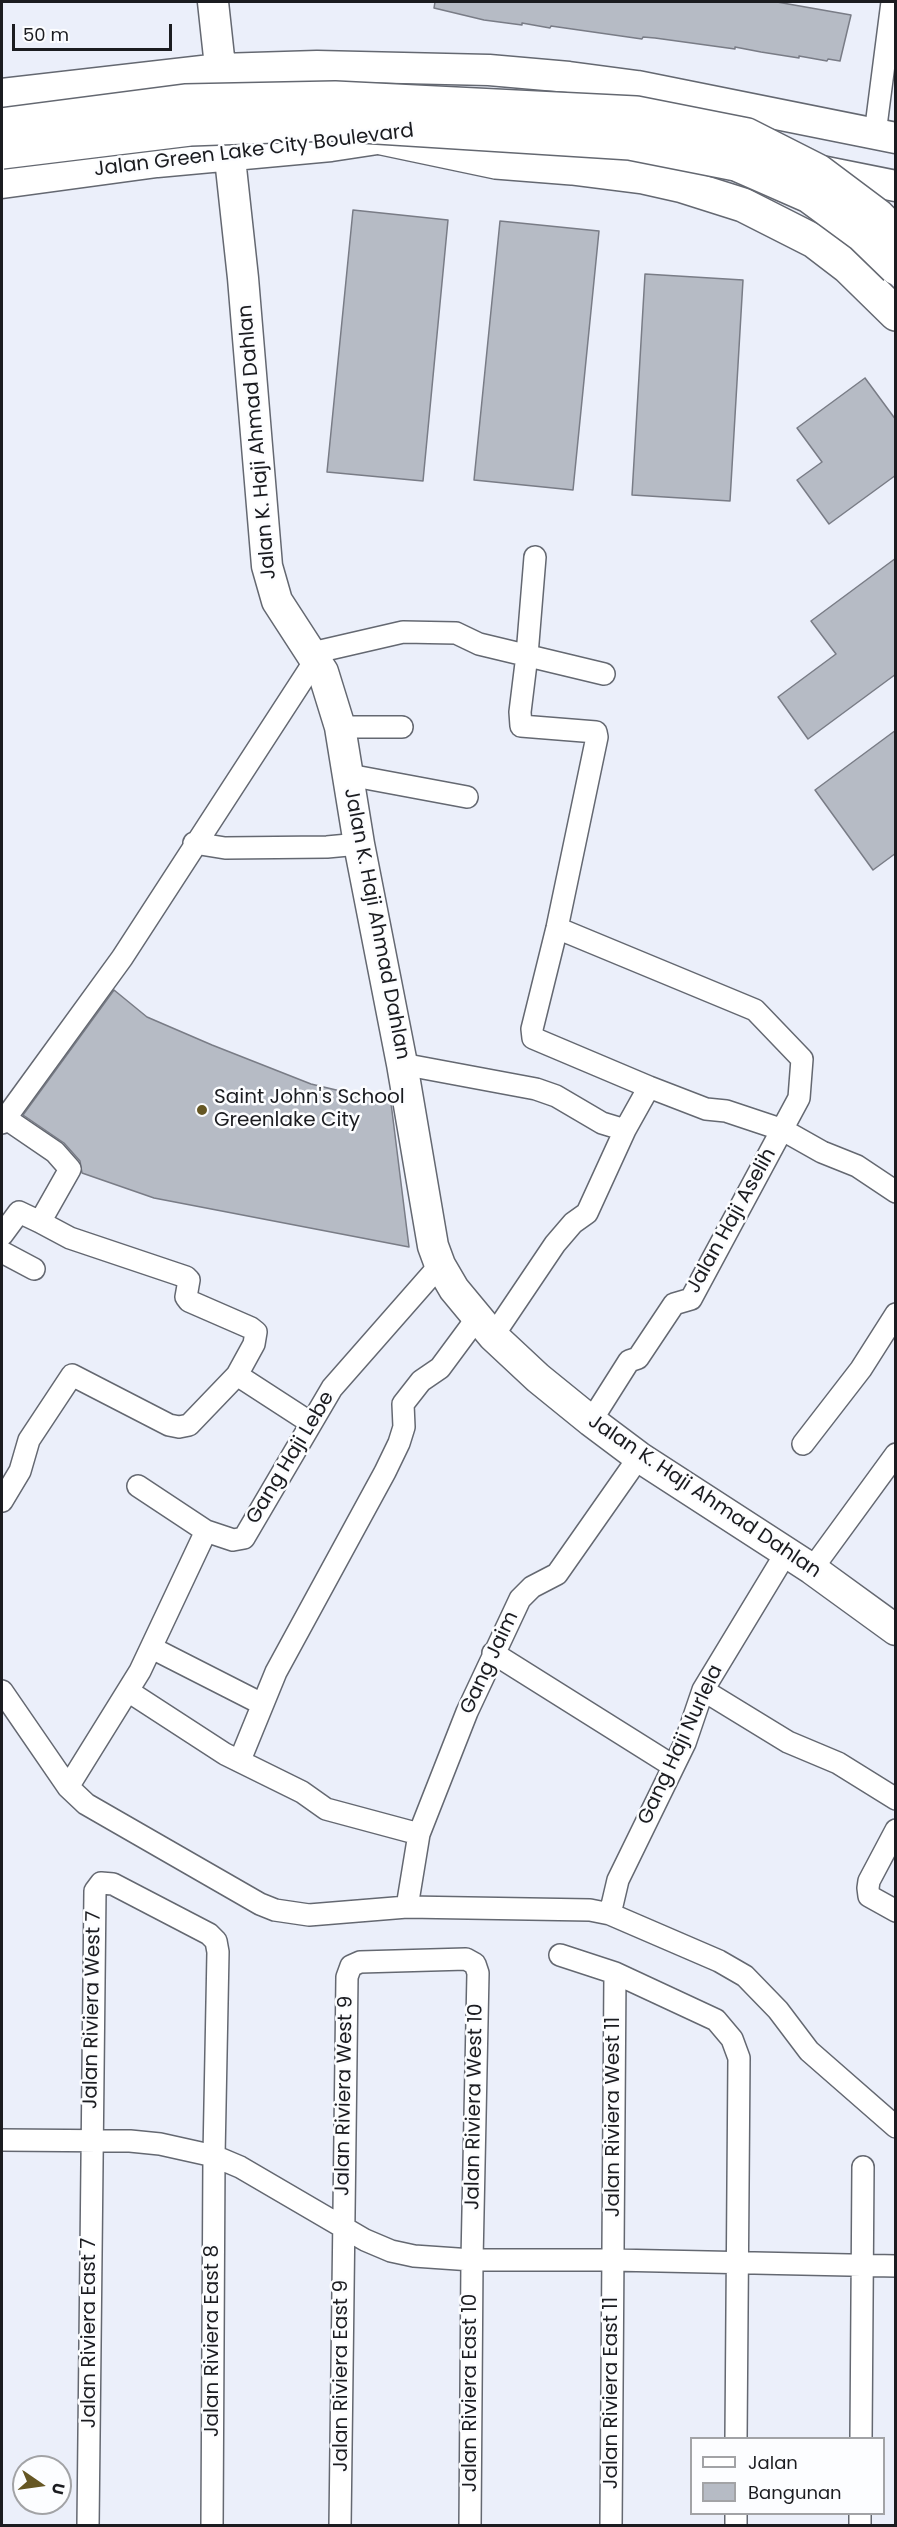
<!DOCTYPE html>
<style>
body{margin:0}
#map{position:relative;width:897px;height:2527px;overflow:hidden;background:#ebeffa;font-family:Poppins,sans-serif}
canvas{display:block}
.frame{position:absolute;inset:0;border:3px solid #1b1c20;pointer-events:none}
.legend{position:absolute;left:690px;top:2437px;width:195px;height:78px;box-sizing:border-box;background:#fcfdff;border:2px solid #a2a3a6;margin:0;padding:8px 10px;list-style:none;font-size:18px;color:#1b1c20}
.legend li{display:flex;align-items:center;gap:12px;height:30px}
.legend b{width:30px;border:2px solid #a2a3a6}
.north{position:absolute;left:12px;top:2455px;width:60px;height:60px;box-sizing:border-box;background:#fcfdff;border:2px solid #a2a3a6;border-radius:50%;rotate:103deg;font-size:16px;font-weight:700;line-height:24px;text-align:center;color:#1b1c20}
.north::after{content:'';display:block;margin:auto;width:21px;height:27px;background:#655623;clip-path:polygon(50% 0,100% 100%,50% 72%,0 100%)}
.scale{position:absolute;left:12px;top:24px;width:160px;height:27px;box-sizing:border-box;border:3px solid #1b1c20;border-top:0;padding-left:8px;font-size:18px;line-height:21px;white-space:nowrap;color:#1b1c20;-webkit-text-stroke:4px #fcfdff;paint-order:stroke}
</style>
<div id="map">
<canvas width="897" height="2527"></canvas>
<div class="frame"></div>
<ul class="legend">
<li><b style="height:8px;background:#fff"></b>Jalan</li>
<li><b style="height:16px;background:#b6bbc5"></b>Bangunan</li>
</ul>
<div class="north">U</div>
<div class="scale">50 m</div>
</div>
<script>
const c = document.querySelector('canvas').getContext('2d');
c.lineJoin = 'round';
function fill(path, color) {
  c.fillStyle = color;
  c.fill(path, 'evenodd');
}
function poly(rows) {
  const path = new Path2D();
  for (const r of rows) {
    path.moveTo(r[0], r[1]);
    for (let i = 2; i < r.length; i += 2) path.lineTo(r[i], r[i + 1]);
  }
  return path;
}
function strokePath(path, color, width, dash) {
  c.strokeStyle = color;
  c.lineWidth = width;
  c.lineCap = dash ? 'butt' : 'round';
  c.setLineDash(dash || []);
  c.stroke(path);
}
function drawText(font, color, halo, rows, align = 'center') {
  c.font = font + ' Poppins,sans-serif';
  c.lineWidth = 5;
  c.setLineDash([]);
  c.textBaseline = 'middle';
  c.strokeStyle = halo;
  c.fillStyle = color;
  for (const [text, x, y, turn = 0] of rows) {
    c.save();
    c.translate(x, y);
    c.rotate((+turn || 0) * Math.PI / 180);
    c.textAlign = isNaN(turn) ? turn : align;
    if (halo) c.strokeText(text, 0, 0);
    c.fillText(text, 0, 0);
    c.restore();
  }
}
const building = poly([
 [435,2,777,2,851,15,840,61,828,59,827,61,799,56,799,58,761,52,735,47,735,49,655,38,643,37,642,39,551,26,550,28,522,23,522,25,484,20,434,8,435,2],
 [353,210,448,220,423,481,327,472,353,210],
 [500,221,599,231,573,490,474,480,500,221],
 [645,274,743,280,730,501,632,495,645,274],
 [865,378,896,420,896,475,829,524,797,480,822,462,797,428,865,378],
 [896,558,896,674,808,739,778,697,836,654,811,621,896,558],
 [896,730,896,853,873,870,815,790,896,730],
 [114,990,147,1017,212,1045,311,1084,391,1103,409,1247,154,1198,82,1173,80,1161,64,1143,23,1115,114,990]
]);
const street = poly([
 [875,134,892,2],
 [535,557,527,655,520,712,521,726,596,732,597,737,557,928,532,1029,533,1038,649,1087,706,1109,726,1111,783,1130,822,1152,857,1166,896,1192],
 [312,653,403,632,456,633,479,644,604,674],
 [340,727,402,727],
 [349,775,467,797],
 [194,843,225,848,327,847,359,844],
 [557,928,755,1010,802,1059,799,1098,691,1299,674,1304,638,1358,629,1361,591,1421],
 [402,1064,536,1089,556,1096,602,1123,625,1130],
 [5,1118,55,1152,70,1169,40,1222,70,1238,186,1277,189,1280,186,1297,189,1301,251,1328,256,1332,254,1344,237,1375],
 [2,1123,122,958,316,659],
 [2,1235,19,1212,40,1222],
 [2,1252,34,1269],
 [493,1336,555,1244,573,1223,587,1213,625,1130,649,1087],
 [803,1444,861,1369,896,1314],
 [138,1486,206,1531],
 [2,1501,20,1471,29,1440,72,1375,169,1425,179,1427,189,1425,237,1375,311,1423],
 [812,1569,896,1454],
 [152,1648,262,1704],
 [493,1653,673,1766],
 [703,1690,788,1742,838,1763,896,1799],
 [2,1691,68,1787,86,1804,260,1904,275,1910,309,1915,407,1907,590,1910,610,1914,719,1961,745,1976,778,2010,809,2051,896,2127],
 [128,1691,225,1754,302,1792,326,1809,419,1834],
 [240,1760,276,1672,385,1472,399,1443,404,1427,403,1404,421,1381,440,1368,477,1318],
 [68,1787,140,1671,206,1531,233,1540,244,1538,332,1388,440,1265],
 [896,1830,869,1881,868,1888,869,1896,896,1911],
 [407,1907,419,1834,467,1712,520,1599,532,1587,557,1574,639,1457],
 [610,1914,618,1880,685,1743,703,1690,786,1553],
 [560,1955,615,1973,716,2020,732,2039,739,2058,736,2438],
 [2,2140,130,2141,160,2144,214,2156,240,2167,365,2240,391,2251,414,2256,472,2260,613,2260,896,2266],
 [861,2438,863,2167],
 [88,2526,95,1891,101,1883,113,1884,209,1934,216,1941,218,1952,214,2156,212,2526],
 [340,2526,347,1977,351,1966,360,1962,466,1959,475,1964,478,1973,472,2260,470,2526],
 [611,2526,615,1973],
 [736,2526,736,2514],
 [860,2526,860,2514]
]);
const secondary = poly([
 [213,2,243,278,267,566,277,601,323,672,340,727,359,844,402,1064,433,1246,440,1265,454,1289,493,1336,538,1378,591,1421,639,1457,812,1569,896,1630],
 [2,94,220,69,317,66,489,70,569,77,637,86,896,138],
 [816,170,896,186],
 [2,183,157,162,331,146,397,136]
]);
const primary = poly([
 [382,138,496,162,572,168,643,177,683,186,743,205,814,241,848,267,896,314]
]);
const primaryBridge = poly([
 [2,125,185,101,335,98,636,113,747,135,818,171,878,216,896,234],
 [2,152,190,129,330,124,630,143,736,164,809,196,862,235,896,268]
]);
const markers = [
 [202,1110,6,"#655623"]
];
const streetNames = [
 ["Jalan Green Lake City Boulevard",254,151,-7],
 ["Jalan K. Haji Ahmad Dahlan",258,442,-95],
 ["Jalan K. Haji Ahmad Dahlan",376,924,79],
 ["Jalan Haji Aselih",732,1221,-61],
 ["Gang Haji Lebe",291,1458,-59],
 ["Jalan K. Haji Ahmad Dahlan",704,1497,34],
 ["Gang Jaim",490,1663,-65],
 ["Gang Haji Nurlela",681,1745,-65],
 ["Jalan Riviera West 7",93,2010,-89],
 ["Jalan Riviera West 9",345,2096,-89],
 ["Jalan Riviera West 10",475,2107,-89],
 ["Jalan Riviera West 11",614,2117,-90],
 ["Jalan Riviera East 7",90,2333,-90],
 ["Jalan Riviera East 8",213,2341,-90],
 ["Jalan Riviera East 9",342,2376,-90],
 ["Jalan Riviera East 10",471,2393,-90],
 ["Jalan Riviera East 11",612,2393,-90]
];
const poiNames = [
 ["Saint John's School",214,1098],
 ["Greenlake City",214,1121]
];
fill(building, '#b6bbc5');
strokePath(building, '#797c86', 1.5);
strokePath(street, '#646871', 24);
strokePath(secondary, '#646871', 33);
strokePath(primary, '#646871', 36);
strokePath(street, '#fff', 21);
strokePath(secondary, '#fff', 30);
strokePath(primary, '#fff', 33);
strokePath(primaryBridge, '#646871', 36, []);
strokePath(primaryBridge, '#fff', 33);
for (const [x, y, r, color] of markers) {
  const dot = new Path2D();
  dot.arc(x, y, r, 0, 2 * Math.PI);
  c.fillStyle = color;
  c.fill(dot);
  strokePath(dot, '#fcfdff', 2);
}
drawText('20px', '#1b1c20', '#fcfdff', streetNames);
drawText('20px', '#1b1c20', '#fcfdff', poiNames, 'left');
</script>
